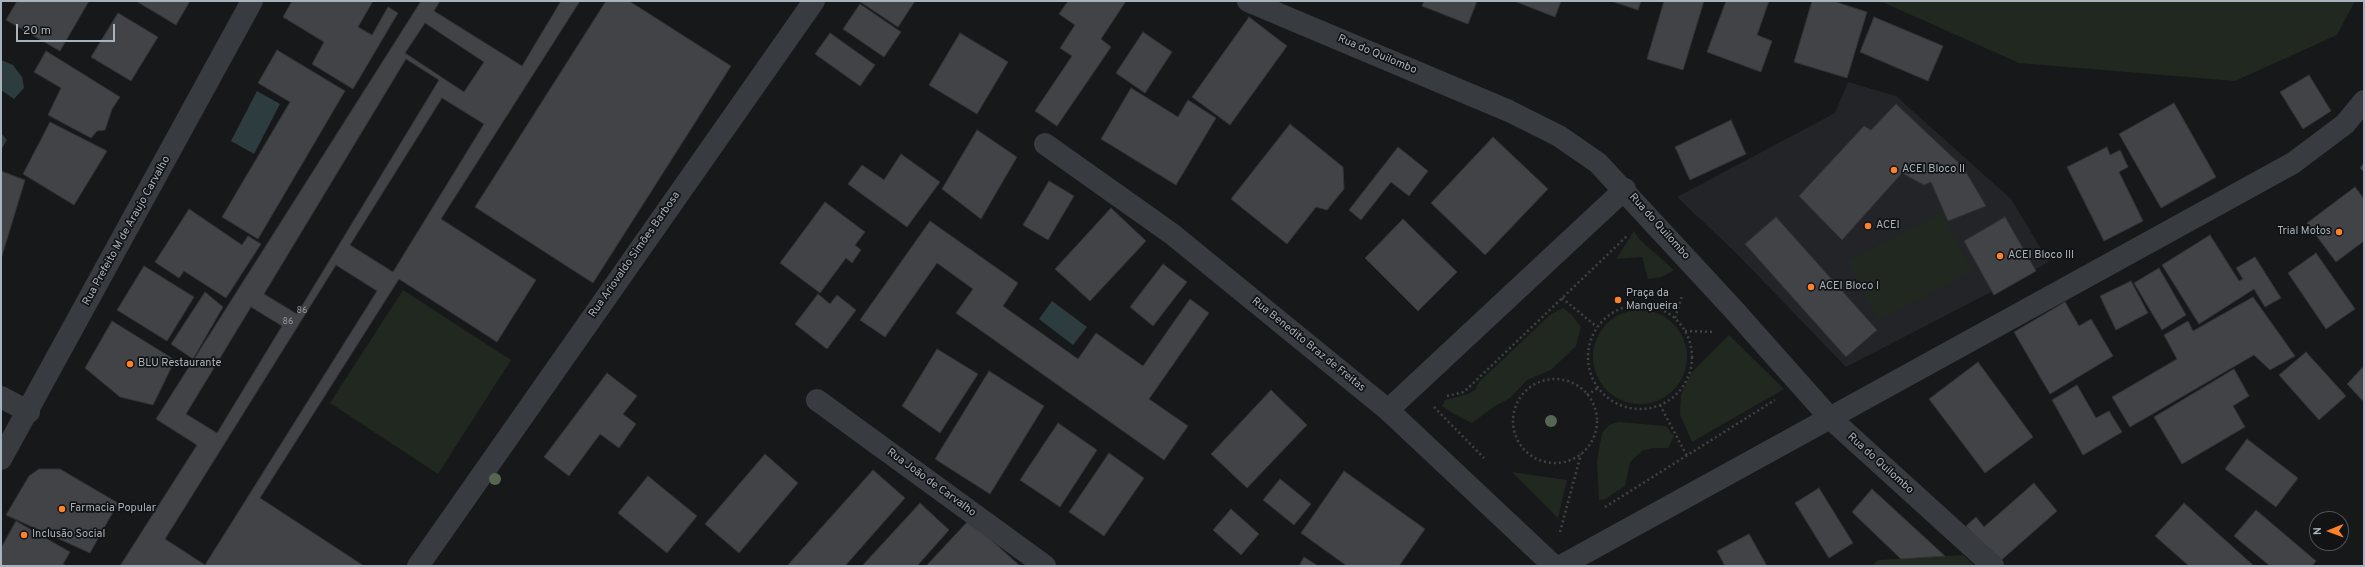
<!DOCTYPE html>
<meta charset="utf-8">
<style>
body{margin:0}
#map{position:relative;width:2365px;height:567px;overflow:hidden;background:#17181a;font-family:Overpass,sans-serif}
canvas{display:block}
.frame{position:absolute;inset:0;border:2px solid #a9b3bb;pointer-events:none}
.north{position:absolute;left:2309px;top:511px;width:40px;height:40px;box-sizing:border-box;background:#121315;border:1px solid #4e5357;border-radius:50%;rotate:269deg;font-size:11px;font-weight:700;line-height:16px;text-align:center;color:#a9b3bb}
.north::after{content:'';display:block;margin:auto;width:14px;height:18px;background:#fe812b;clip-path:polygon(50% 0,100% 100%,50% 72%,0 100%)}
.scale{position:absolute;left:16px;top:24px;width:99px;height:18px;box-sizing:border-box;border:2px solid #a9b3bb;border-top:0;padding-left:5px;font-size:12px;line-height:14px;white-space:nowrap;color:#a9b3bb;-webkit-text-stroke:3px #121315;paint-order:stroke}
</style>
<div id="map">
<canvas width="2365" height="567"></canvas>
<div class="frame"></div>
<div class="north">N</div>
<div class="scale">20 m</div>
</div>
<script>
const c = document.querySelector('canvas').getContext('2d');
c.lineJoin = 'round';
function fill(path, color) {
  c.fillStyle = color;
  c.fill(path, 'evenodd');
}
function poly(rows) {
  const path = new Path2D();
  for (const r of rows) {
    if (r.length === 3) {
      path.moveTo(r[0] + r[2], r[1]);
      path.arc(r[0], r[1], r[2], 0, 2 * Math.PI);
      continue;
    }
    path.moveTo(r[0], r[1]);
    for (let i = 2; i < r.length; i += 2) path.lineTo(r[i], r[i + 1]);
  }
  return path;
}
function strokePath(path, color, width, dash) {
  c.strokeStyle = color;
  c.lineWidth = width;
  c.lineCap = dash ? 'butt' : 'round';
  c.setLineDash(dash || []);
  c.stroke(path);
}
function drawText(font, color, halo, rows, align = 'center') {
  c.font = font + ' Overpass,sans-serif';
  c.lineWidth = 3.5;
  c.setLineDash([]);
  c.textBaseline = 'middle';
  c.strokeStyle = halo;
  c.fillStyle = color;
  for (const [text, x, y, turn = 0] of rows) {
    c.save();
    c.translate(x, y);
    c.rotate((+turn || 0) * Math.PI / 180);
    c.textAlign = isNaN(turn) ? turn : align;
    if (halo) c.strokeText(text, 0, 0);
    c.fillText(text, 0, 0);
    c.restore();
  }
}
const built = poly([
 [1848,82,1896,96,2011,199,2049,262,1846,367,1736,253,1677,197,1835,113]
]);
const green = poly([
 [1880,1,2355,1,2337,35,2235,81,2019,63],
 [1942,212,1972,271,1878,320,1848,260],
 [1634,231,1640,240,1674,270,1662,277,1648,279,1642,257,1616,259],
 [403,290,511,360,438,474,330,403],
 [1563,308,1571,314,1581,327,1576,346,1551,370,1527,380,1510,398,1495,406,1472,423,1454,414,1442,406,1445,400,1468,394,1475,390,1479,382,1550,315],
 [1640,357,47],
 [1729,335,1784,389,1692,442,1680,415,1681,395,1691,373],
 [1619,422,1666,426,1674,436,1668,448,1653,448,1642,451,1630,462,1625,486,1605,499,1599,500,1597,461,1602,433,1609,425],
 [1512,472,1567,480,1558,518],
 [1963,555,1975,566,1872,566,1878,560]
]);
const water = poly([
 [1,60,13,65,22,77,24,88,14,99,1,90],
 [257,91,280,104,254,154,231,141],
 [1,133,7,140,1,150],
 [1052,301,1087,327,1073,345,1039,319]
]);
const building = poly([
 [17,1,89,1,60,51,6,20,17,1],
 [136,1,190,1,176,25,136,1],
 [292,1,373,1,358,27,372,35,388,7,398,13,353,89,312,64,324,42,283,17,292,1],
 [421,1,580,1,441,219,536,280,497,342,399,279,260,498,364,566,120,566,197,445,156,419,421,1],
 [440,1,561,1,522,66,434,11,440,1],
 [606,1,629,1,731,66,593,283,475,207,606,1],
 [859,1,915,1,898,27,859,1],
 [1068,1,1126,1,1101,39,1111,47,1057,126,1035,111,1072,56,1060,48,1075,25,1059,14,1068,1],
 [1424,1,1477,1,1468,24,1422,6,1424,1],
 [1514,1,1561,1,1555,17,1514,1],
 [1611,1,1641,1,1638,10,1611,1],
 [1664,1,1704,1,1683,70,1647,59,1664,1],
 [1726,1,1769,1,1757,35,1772,41,1761,72,1707,52,1726,1],
 [1812,1,1833,1,1867,12,1847,78,1794,62,1812,1],
 [860,4,901,32,884,57,843,29,860,4],
 [118,13,158,37,131,81,91,57,118,13],
 [1249,17,1287,46,1230,125,1192,97,1249,17],
 [1874,17,1943,46,1928,81,1860,52,1874,17],
 [425,23,484,62,464,92,405,53,425,23],
 [1143,32,1172,52,1145,93,1116,73,1143,32],
 [830,33,875,65,860,86,815,54,830,33],
 [960,33,1008,62,977,114,929,85,960,33],
 [277,50,345,91,258,239,222,217,290,102,258,83,277,50],
 [46,51,120,97,112,109,105,130,97,131,91,138,48,115,61,88,34,72,46,51],
 [406,59,439,80,297,314,264,294,406,59],
 [2309,75,2331,111,2303,129,2280,92,2309,75],
 [1131,88,1178,117,1188,100,1216,118,1176,185,1101,139,1131,88],
 [442,98,484,124,393,272,350,245,442,98],
 [2174,103,2216,177,2161,208,2119,134,2174,103],
 [1896,104,1963,167,1986,206,1948,221,1931,182,1924,185,1902,173,1842,240,1799,196,1864,126,1871,130,1896,104],
 [1731,120,1746,154,1690,180,1675,147,1731,120],
 [50,122,107,151,74,205,23,174,50,122],
 [1290,124,1343,167,1344,189,1327,210,1316,207,1287,244,1231,199,1290,124],
 [977,130,1017,157,981,219,942,189,977,130],
 [1493,137,1548,189,1485,255,1431,203,1493,137],
 [1398,147,1428,171,1409,196,1391,182,1361,220,1349,210,1398,147],
 [2107,147,2110,155,2120,150,2128,167,2119,172,2143,221,2104,241,2067,167,2107,147],
 [901,154,940,182,907,227,848,184,862,165,884,180,901,154],
 [2364,163,2364,172,2360,168,2364,163],
 [1,171,25,180,1,259,1,171],
 [1049,181,1074,196,1048,240,1023,225,1049,181],
 [2355,187,2364,199,2364,241,2336,262,2307,223,2355,187],
 [825,202,865,232,855,245,861,250,852,263,846,258,820,293,780,263,825,202],
 [1111,208,1146,241,1090,301,1055,269,1111,208],
 [189,209,242,245,248,236,261,244,226,298,184,271,179,278,155,262,189,209],
 [1776,217,1877,330,1846,357,1745,244,1776,217],
 [2005,217,2036,271,1994,295,1964,241,2005,217],
 [1403,219,1457,272,1418,311,1365,258,1403,219],
 [930,221,1018,283,1003,306,1078,359,1096,333,1143,366,1190,299,1209,313,1149,399,1188,426,1164,460,956,313,973,289,937,263,885,337,860,320,930,221],
 [2210,235,2239,281,2243,279,2236,268,2255,257,2281,298,2265,307,2254,289,2199,324,2162,265,2210,235],
 [2316,253,2355,309,2326,329,2288,273,2316,253],
 [1163,264,1187,282,1153,326,1130,307,1163,264],
 [336,265,377,291,205,565,165,539,336,265],
 [144,266,194,297,167,341,117,310,144,266],
 [2159,268,2186,315,2162,330,2134,283,2159,268],
 [2131,281,2148,313,2116,330,2100,296,2131,281],
 [205,292,223,307,193,359,171,344,205,292],
 [818,294,830,304,837,295,856,310,827,349,795,324,818,294],
 [2253,297,2295,356,2270,370,2254,355,2130,427,2112,397,2177,359,2164,335,2188,321,2193,331,2253,297],
 [2065,302,2079,326,2091,319,2113,356,2050,394,2014,332,2065,302],
 [251,307,282,326,217,433,186,414,251,307],
 [112,321,175,360,153,405,120,397,85,368,112,321],
 [937,349,978,374,940,433,902,406,937,349],
 [2306,352,2346,396,2319,420,2279,375,2306,352],
 [1978,362,2033,437,1985,473,1929,399,1978,362],
 [2364,366,2364,402,2347,384,2364,366],
 [2234,369,2249,396,2233,406,2245,427,2182,464,2154,417,2234,369],
 [989,371,1044,406,990,494,935,459,989,371],
 [607,373,637,396,623,414,636,424,619,448,600,434,569,476,544,457,607,373],
 [2077,385,2096,418,2109,411,2122,432,2083,455,2052,400,2077,385],
 [1271,390,1307,425,1247,488,1211,454,1271,390],
 [1058,423,1097,450,1060,507,1020,480,1058,423],
 [2247,439,2298,478,2276,507,2225,469,2247,439],
 [1109,453,1144,478,1104,536,1069,512,1109,453],
 [765,454,798,483,739,553,705,524,765,454],
 [39,469,60,469,118,503,90,553,6,515,29,476,39,469],
 [873,470,905,498,845,566,787,566,873,470],
 [1344,471,1425,529,1399,566,1347,566,1301,533,1344,471],
 [648,476,697,516,667,553,618,513,648,476],
 [1280,479,1311,504,1294,525,1263,500,1280,479],
 [2034,483,2057,511,1998,563,1966,526,1976,517,1984,527,2034,483],
 [1819,488,1853,543,1829,558,1795,503,1819,488],
 [1872,489,1945,556,1901,559,1852,512,1872,489],
 [920,503,949,530,917,566,862,566,920,503],
 [2184,503,2254,566,2189,566,2155,536,2184,503],
 [1231,509,1259,534,1241,555,1213,530,1231,509],
 [2256,510,2316,561,2312,566,2270,566,2234,536,2256,510],
 [969,520,1020,566,926,566,969,520],
 [16,521,70,552,63,564,67,566,1,566,1,548,16,521],
 [1749,534,1767,566,1725,566,1717,551,1749,534],
 [1304,557,1318,566,1299,566,1304,557]
]);
const path = poly([
 [1562,298,1597,327],
 [1640,357,52],
 [1675,318,1682,296],
 [1685,331,1714,332],
 [1555,421,42],
 [1587,395,1598,388],
 [1447,396,1464,392,1627,236],
 [1660,405,1687,456],
 [1434,407,1484,458],
 [1605,507,1775,400],
 [1560,532,1581,454]
]);
const street = poly([
 [1248,1,1509,111,1559,136,1598,163,1734,310,1830,418,1993,566],
 [1045,144,1172,234,1388,410,1554,566],
 [1,397,29,412],
 [817,400,1045,566],
 [1388,410,1625,189],
 [1,459,252,1],
 [418,566,814,1],
 [1561,566,2293,163,2345,124,2364,101]
]);
const trees = [
 [1551,421],
 [495,479]
];
const markers = [
 [1894,170,4,"#fe812b"],
 [1868,226,4,"#fe812b"],
 [2339,232,4,"#fe812b"],
 [2000,256,4,"#fe812b"],
 [1811,287,4,"#fe812b"],
 [1618,300,4,"#fe812b"],
 [130,364,4,"#fe812b"],
 [62,509,4,"#fe812b"],
 [24,535,4,"#fe812b"]
];
const numberNames = [
 ["86",302,311],
 ["86",288,322]
];
const streetNames = [
 ["Rua do Quilombo",1377,55,23],
 ["Rua do Quilombo",1659,227,48],
 ["Rua Prefeito M de Araujo Carvalho",127,231,-61],
 ["Rua Ariovaldo Simões Barbosa",635,255,-55],
 ["Rua Benedito Braz de Freitas",1308,345,39],
 ["Rua do Quilombo",1880,464,42],
 ["Rua João de Carvalho",931,483,36]
];
const poiNames = [
 ["ACEI Bloco II",1902,170],
 ["ACEI",1876,226],
 ["Trial Motos",2331,232,"right"],
 ["ACEI Bloco III",2008,256],
 ["ACEI Bloco I",1819,287],
 ["Praça da",1626,294],
 ["Mangueira",1626,307],
 ["BLU Restaurante",138,364],
 ["Farmacia Popular",70,509],
 ["Inclusão Social",32,535]
];
fill(built, '#232427');
fill(green, '#20281f');
fill(water, '#2c3c3f');
fill(building, '#414347');
strokePath(building, '#313336', 1);
strokePath(path, '#3e4346', 2.5, [2, 3]);
strokePath(street, '#383b3f', 22);
c.fillStyle = '#556752';
for (const [x, y] of trees) {
  c.beginPath();
  c.arc(x, y, 6, 0, 2 * Math.PI);
  c.fill();
}
for (const [x, y, r, color] of markers) {
  const dot = new Path2D();
  dot.arc(x, y, r, 0, 2 * Math.PI);
  c.fillStyle = color;
  c.fill(dot);
  strokePath(dot, '#121315', 1.5);
}
drawText('9px', '#8f979e', null, numberNames);
drawText('11px', '#a9b3bb', '#121315', streetNames);
drawText('11px', '#a9b3bb', '#121315', poiNames, 'left');
</script>
